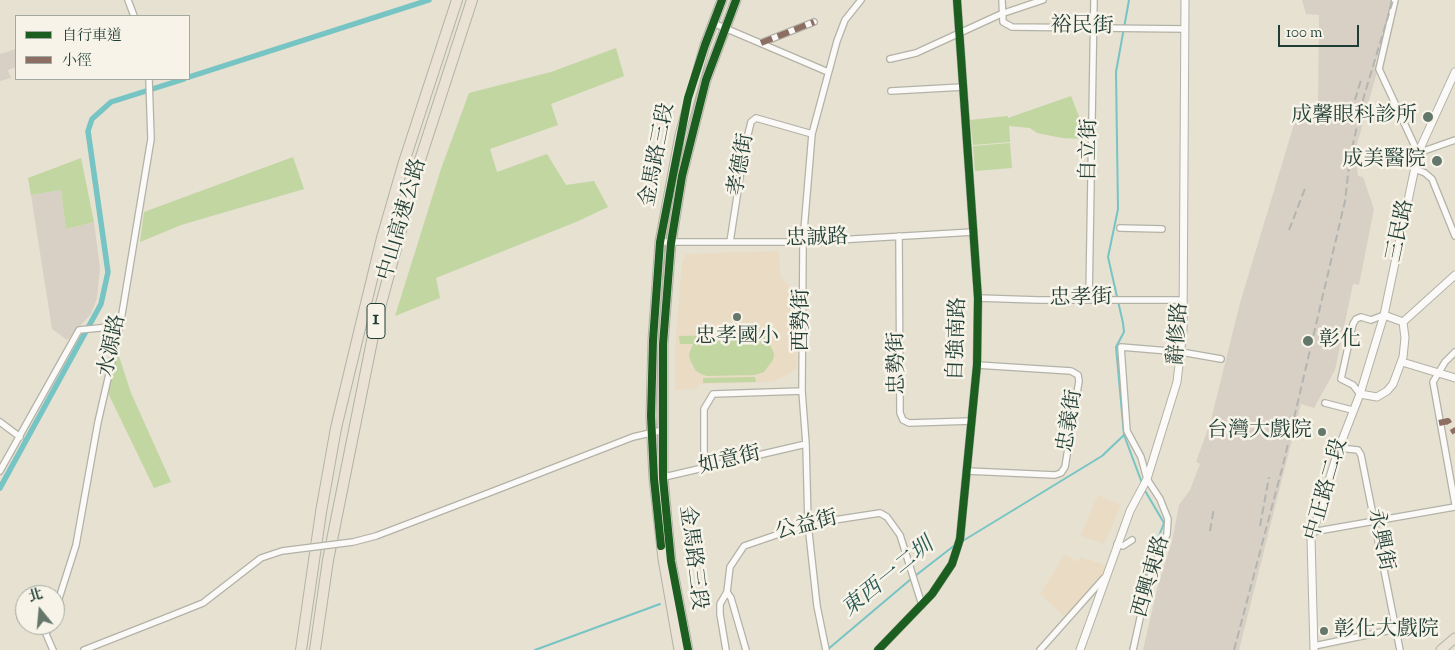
<!DOCTYPE html>
<meta charset="utf-8">
<style>
body{margin:0}
#map{position:relative;width:1455px;height:650px;overflow:hidden;background:#e6e1d1;font-family:"Sorts Mill Goudy","Noto Serif TC",serif}
canvas{display:block}
.legend{position:absolute;left:15px;top:15px;width:175px;height:65px;box-sizing:border-box;background:#f7f3e8;border:1px solid #a1aaa0;margin:0;padding:6px 9px;list-style:none;font-size:15px;color:#1f3d34}
.legend li{display:flex;align-items:center;gap:10px;height:25px}
.legend b{width:25px;border:1px solid #a1aaa0}
.north{position:absolute;left:15px;top:585px;width:50px;height:50px;box-sizing:border-box;background:#f7f3e8;border:1px solid #a1aaa0;border-radius:50%;rotate:343deg;font-size:14px;font-weight:700;line-height:20px;text-align:center;color:#1f3d34}
.north::after{content:'';display:block;margin:auto;width:18px;height:22px;background:#65766b;clip-path:polygon(50% 0,100% 100%,50% 72%,0 100%)}
.scale{position:absolute;left:1278px;top:25px;width:81px;height:22px;box-sizing:border-box;border:2px solid #1f3d34;border-top:0;padding-left:6px;font-size:15px;line-height:18px;white-space:nowrap;color:#1f3d34;-webkit-text-stroke:4px #f7f3e8;paint-order:stroke}
</style>
<div id="map">
<canvas width="1455" height="650"></canvas>
<ul class="legend">
<li><b style="height:6px;background:#1b5e20"></b>自行車道</li>
<li><b style="height:6px;background:#8d6e63"></b>小徑</li>
</ul>
<div class="north">北</div>
<div class="scale">100 m</div>
</div>
<script>
const c = document.querySelector('canvas').getContext('2d');
c.lineJoin = 'round';
function fill(path, color) {
  c.fillStyle = color;
  c.fill(path, 'evenodd');
}
function poly(rows) {
  const path = new Path2D();
  for (const r of rows) {
    path.moveTo(r[0], r[1]);
    for (let i = 2; i < r.length; i += 2) path.lineTo(r[i], r[i + 1]);
  }
  return path;
}
function strokePath(path, color, width, dash) {
  c.strokeStyle = color;
  c.lineWidth = width;
  c.lineCap = dash ? 'butt' : 'round';
  c.setLineDash(dash || []);
  c.stroke(path);
}
function drawText(font, color, halo, rows, align = 'center') {
  c.font = font + ' "Sorts Mill Goudy","Noto Serif TC",serif';
  c.lineWidth = 5;
  c.setLineDash([]);
  c.textBaseline = 'middle';
  c.strokeStyle = halo;
  c.fillStyle = color;
  for (const [text, x, y, turn = 0] of rows) {
    c.save();
    c.translate(x, y);
    c.rotate((+turn || 0) * Math.PI / 180);
    c.textAlign = isNaN(turn) ? turn : align;
    if (halo) c.strokeText(text, 0, 0);
    c.fillText(text, 0, 0);
    c.restore();
  }
}
const built = poly([
 [779,251,780,276,796,294,797,369,773,382,700,384,697,389,675,390,675,349,682,263,686,254],
 [1098,495,1121,505,1104,544,1080,536],
 [1065,554,1078,562,1081,557,1108,566,1102,579,1068,620,1040,594]
]);
const industrial = poly([
 [1302,0,1395,0,1387,30,1375,63,1377,72,1355,152,1358,176,1363,177,1374,209,1359,285,1353,284,1335,370,1314,408,1301,404,1239,650,1143,650,1158,585,1172,541,1179,505,1190,490,1200,464,1196,462,1211,420,1240,303,1298,111,1318,105,1319,15,1306,14],
 [16,49,16,67,8,70,11,78,0,81,0,54],
 [61,190,66,229,94,222,100,269,97,298,91,314,67,340,52,329,31,195]
]);
const green = poly([
 [616,48,624,76,551,104,558,125,490,149,497,172,547,154,566,185,594,181,608,207,576,222,436,278,440,298,395,316,441,169,469,93,551,72],
 [1071,96,1082,124,1089,125,1087,139,1062,138,1037,133,1030,128,1009,126,1010,142,973,145,970,120,1008,116,1008,118],
 [1010,143,1012,168,975,171,973,146],
 [293,157,304,189,181,225,140,242,144,212],
 [81,158,94,222,66,229,61,190,31,195,28,178],
 [772,334,772,342,769,342,774,354,773,360,764,372,755,375,707,376,701,374,696,371,690,360,689,354,693,344,680,344,679,336],
 [116,347,131,393,171,482,154,488,107,391],
 [755,377,756,382,703,383,703,378]
]);
const stream = poly([
 [1129,0,1116,72,1118,209,1108,257,1123,323,1124,332,1116,347,1124,435,1142,483],
 [961,542,1102,456,1124,435],
 [915,576,955,545],
 [1139,610,1147,567,1164,523,1144,489],
 [535,650,660,604],
 [827,650,911,579],
 [1130,650,1132,642]
]);
const canal = poly([
 [189,77,429,0],
 [0,488,101,304,108,272,88,131,92,119,111,102,184,79]
]);
const minor = poly([
 [128,0,134,16],
 [1002,0,1003,22,1012,27,1185,29],
 [1395,0,1379,69,1418,153,1455,140],
 [713,23,828,72],
 [761,43,814,22],
 [890,59,916,53,1001,14,1043,0],
 [891,91,963,87],
 [1415,169,1425,173,1432,179,1455,236],
 [1120,228,1162,229],
 [899,236,900,413,903,420,909,423,972,421],
 [660,242,803,242,973,232],
 [730,242,744,151,751,122,756,118,812,134],
 [978,298,1038,300,1183,300],
 [1089,299,1094,0],
 [1455,352,1445,362,1433,382,1455,504],
 [1360,394,1353,385,1341,379,1353,324,1356,319,1361,317,1371,320,1384,315],
 [1325,403,1352,410],
 [0,422,20,437],
 [1339,448,1358,450,1361,455,1400,650],
 [704,469,704,409,713,394,802,391],
 [0,471,79,330,120,326],
 [967,471,1055,475,1061,473,1065,467,1079,381,1078,375,1071,371,977,365],
 [660,478,806,444],
 [486,494,633,437,663,430],
 [1312,532,1455,507],
 [1117,544,1123,546,1132,540],
 [55,611,76,545,98,422,120,326,151,139,149,79],
 [49,625,46,634,53,650],
 [1314,646,1396,629],
 [84,650,168,617],
 [726,650,720,614,720,604,727,592],
 [746,650,731,598,727,592,730,567,744,546,808,524,880,513,887,517,900,535,922,605],
 [826,650,817,606,808,524,806,444,802,391,803,242,812,134,837,41,845,20,861,0],
 [1040,650,1104,578],
 [1133,650,1148,582,1167,534,1168,519,1160,499,1147,479,1141,457,1127,431,1121,347,1181,352,1221,359]
]);
const tertiary = poly([
 [1384,315,1403,322],
 [1402,362,1455,378],
 [1360,394,1377,397,1387,391,1393,384,1403,357,1405,338,1403,322,1455,275],
 [878,650,932,594,952,564,960,539,977,365,978,298,957,0],
 [1080,650,1130,511,1147,479,1177,382,1183,330,1185,0],
 [1314,650,1311,538,1339,448,1360,394,1384,315,1418,153,1455,72]
]);
const primary = poly([
 [679,650,663,559,654,479,651,416,653,340,660,242,680,135,705,45,722,0],
 [688,650,671,561,663,478,663,344,671,243,682,176,706,80,736,0],
 [1441,650,1455,638]
]);
const motorway = poly([
 [301,650,321,512,336,428,362,320,382,238,404,162,457,0],
 [315,650,328,560,375,326,420,160,472,0]
]);
const rail = poly([
 [1348,123,1361,80],
 [1289,230,1306,186],
 [1260,526,1269,477],
 [1210,531,1214,508],
 [1234,650,1283,465,1345,201,1350,157,1364,96,1393,0]
]);
const minorBridge = poly([
 [168,617,203,603,261,558,282,551,353,542,376,536,486,494]
]);
const quiet = poly([
 [761,43,814,22],
 [1439,423,1448,421,1455,433]
]);
const cycleway = poly([
 [661,546,654,479,651,416,653,340,660,242,688,98,705,45,722,0],
 [688,650,671,561,663,478,663,344,671,243,682,176,706,80,736,0],
 [878,650,932,594,952,564,960,539,977,365,978,298,957,0]
]);
const markers = [
 [1428,117,6,"#65766b"],
 [1437,161,6,"#65766b"],
 [737,317,5,"#65766b"],
 [1308,341,6,"#65766b"],
 [1322,432,5,"#65766b"],
 [1324,631,5,"#65766b"]
];
const shields = [
 [376,321,18]
];
const shieldNames = [
 ["1",376,321]
];
const streetNames = [
 ["裕民街",1082,28,1],
 ["自立街",1091,150,-89],
 ["金馬路三段",659,155,-79],
 ["孝德街",743,165,-80],
 ["中山高速公路",404,220,-74],
 ["三民路",1402,231,-78],
 ["忠誠路",817,240,-2],
 ["忠孝街",1081,300,-1],
 ["西勢街",803,320,-90],
 ["辭修路",1180,334,-86],
 ["自強南路",959,339,-88],
 ["水源路",114,346,-78],
 ["忠勢街",899,363,-91],
 ["忠義街",1072,421,-81],
 ["如意街",730,462,-13],
 ["中正路二段",1328,490,-74],
 ["公益街",807,527,-14],
 ["永興街",1379,540,79],
 ["金馬路三段",691,558,83],
 ["西興東路",1153,577,-74]
];
const poiNames = [
 ["成馨眼科診所",1417,117],
 ["成美醫院",1426,161],
 ["忠孝國小",737,338,"center"],
 ["彰化",1319,341,"left"],
 ["台灣大戲院",1312,432],
 ["彰化大戲院",1334,631,"left"]
];
const waterNames = [
 ["東西一二圳",889,579,-39]
];
fill(built, '#eadbc5');
fill(industrial, '#d8d0c4');
fill(green, '#c1d6a1');
strokePath(stream, '#77c4c4', 2);
strokePath(canal, '#77c4c4', 5.5);
strokePath(minor, '#b2b2a7', 8);
strokePath(tertiary, '#b2b2a7', 9);
strokePath(primary, '#b2b2a7', 11);
strokePath(motorway, '#b2b2a7', 12);
strokePath(minor, '#fbfaf8', 5.5);
strokePath(tertiary, '#fbfaf8', 7);
strokePath(primary, '#e9e2d5', 9);
strokePath(motorway, '#e9e2d5', 10);
strokePath(rail, '#b2b5b2', 2, [8, 4]);
strokePath(minorBridge, '#b2b2a7', 8, []);
strokePath(minorBridge, '#fbfaf8', 5.5);
strokePath(quiet, '#8d6e63', 6, [12, 6]);
strokePath(cycleway, '#1b5e20', 8);
for (const [x, y, r, color] of markers) {
  const dot = new Path2D();
  dot.arc(x, y, r, 0, 2 * Math.PI);
  c.fillStyle = color;
  c.fill(dot);
  strokePath(dot, '#f7f3e8', 2);
}
for (const [x, y, w] of shields) {
  const box = new Path2D();
  box.roundRect(x - w / 2, y - 17.5, w, 35, 4);
  c.fillStyle = '#f7f3e8';
  c.fill(box);
  strokePath(box, '#1f3d34', 1);
}
drawText('bold 20px', '#1f3d34', null, shieldNames);
drawText('21px', '#1f3d34', '#f7f3e8', streetNames);
drawText('21px', '#1f3d34', '#f7f3e8', poiNames, 'right');
drawText('italic 22px', '#295c57', '#f7f3e8', waterNames);
</script>
